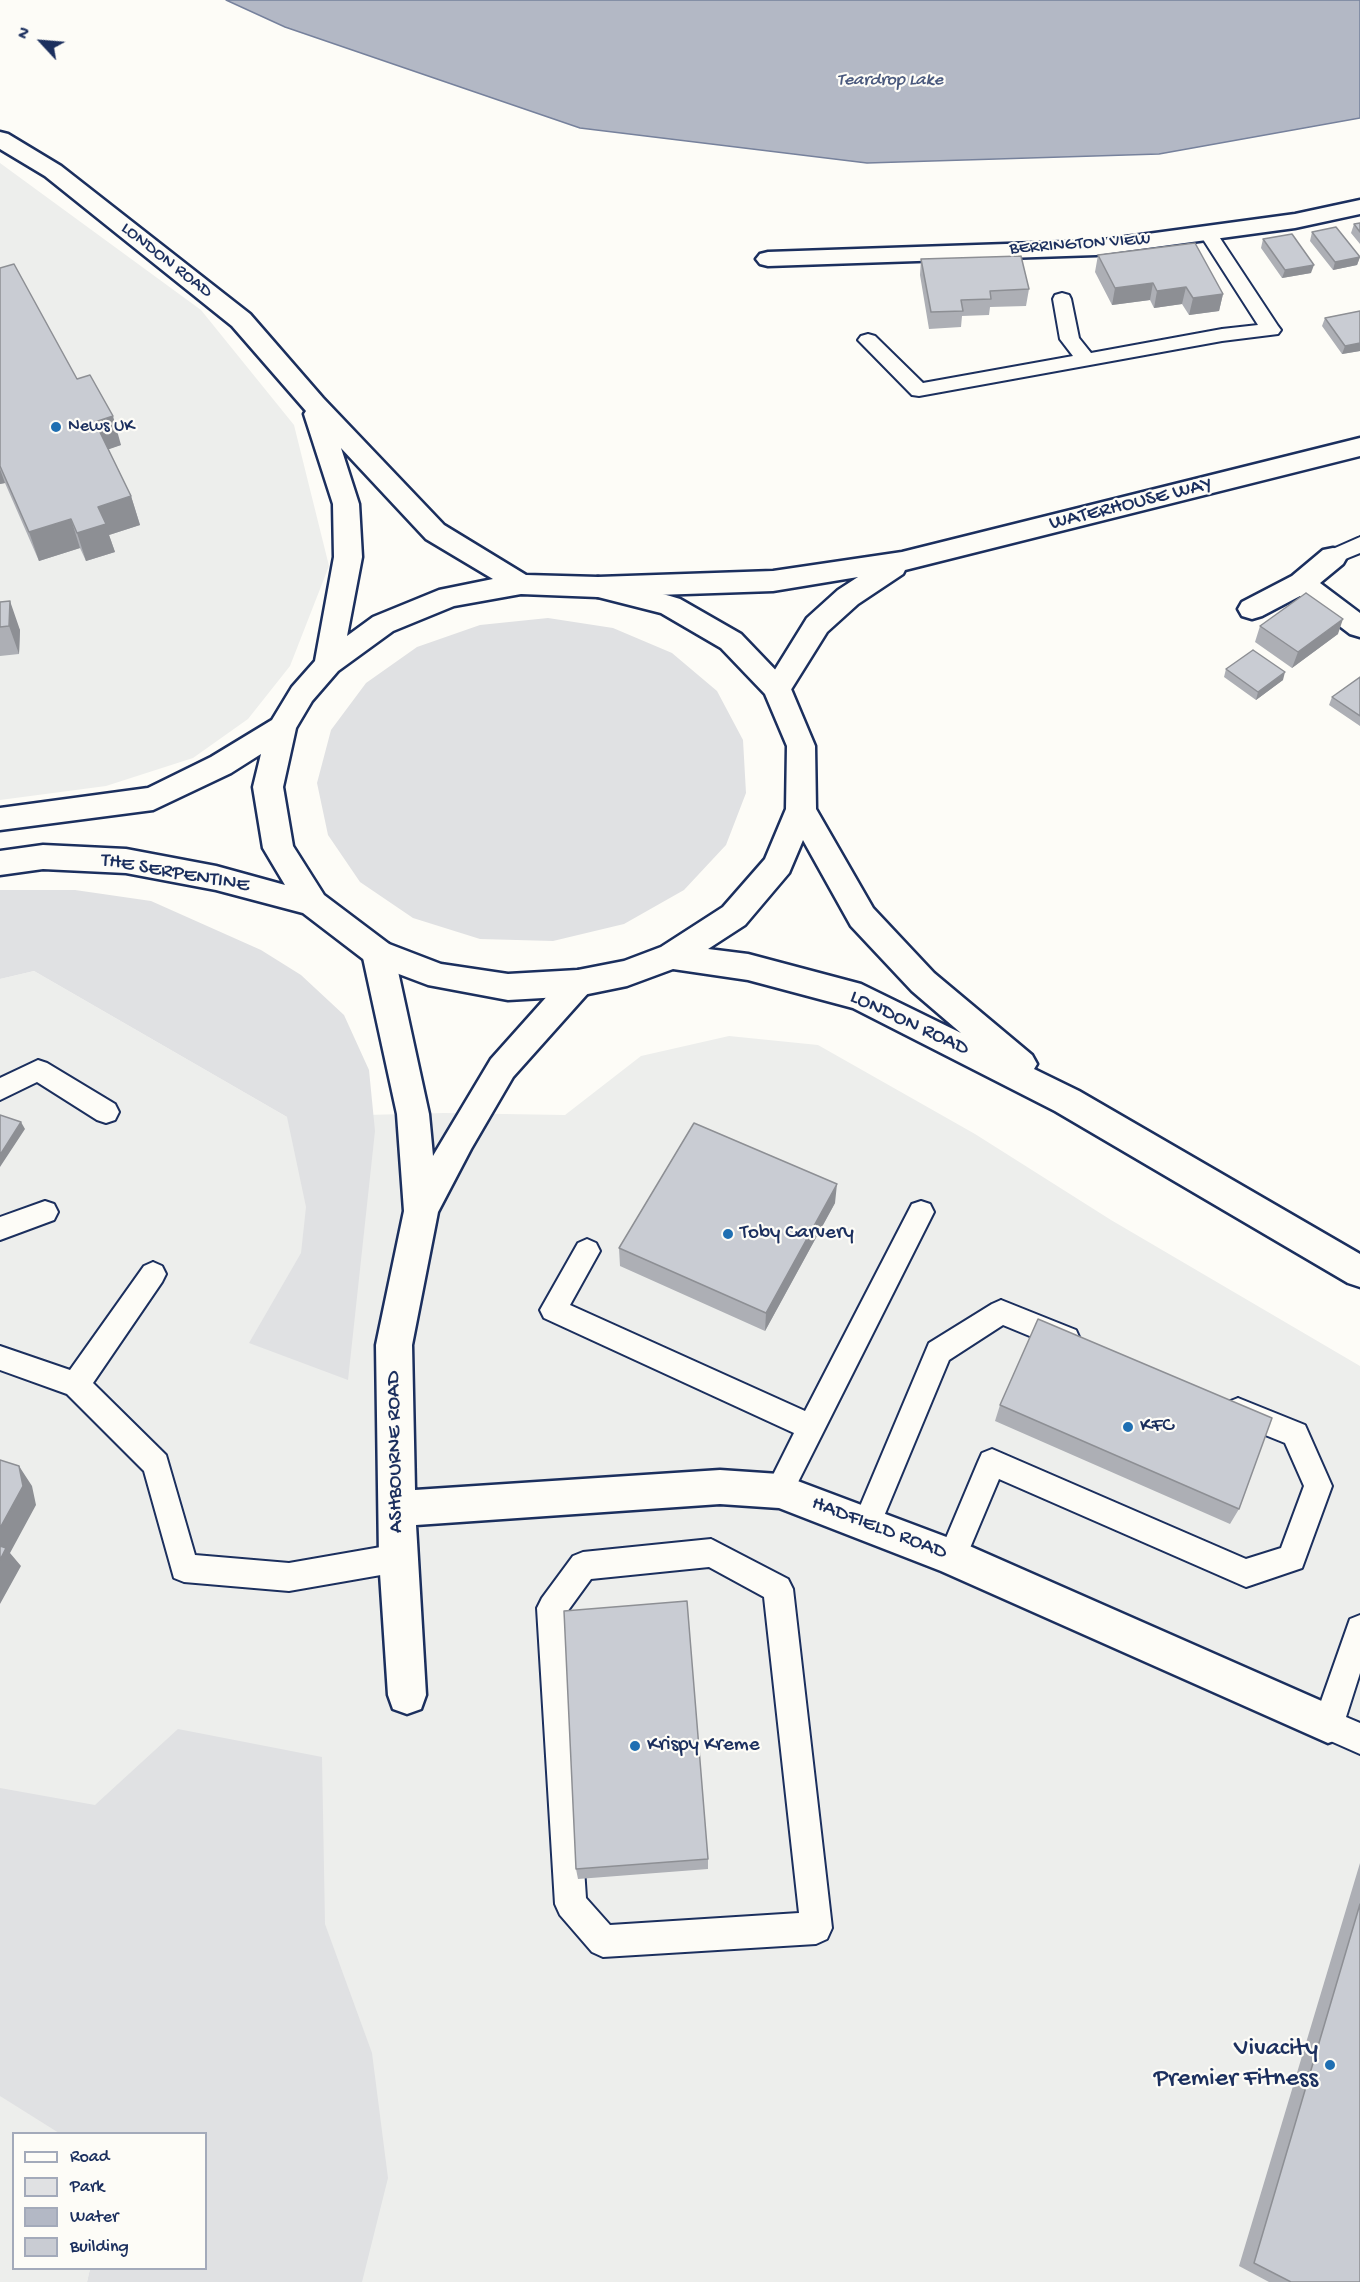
<!DOCTYPE html>
<style>
body{margin:0}
#map{position:relative;width:1360px;height:2282px;overflow:hidden;background:#fdfcf7;font-family:"Gochi Hand",sans-serif}
canvas{display:block}
.legend{position:absolute;left:12px;top:2132px;width:195px;height:138px;box-sizing:border-box;background:#fdfcf7;border:2px solid #a3aaba;margin:0;padding:8px 10px;list-style:none;font-size:18px;color:#1b2f5e}
.legend li{display:flex;align-items:center;gap:12px;height:30px}
.legend b{width:30px;border:2px solid #a3aaba}
.north{position:absolute;left:12px;top:12px;width:60px;height:60px;-webkit-text-stroke:4px #fdfcf7;paint-order:stroke;rotate:296deg;font-size:16px;font-weight:700;line-height:24px;text-align:center;color:#1b2f5e}
.north::after{content:'';display:block;margin:auto;width:21px;height:27px;background:#1b2f5e;clip-path:polygon(50% 0,100% 100%,50% 72%,0 100%)}
</style>
<div id="map">
<canvas width="1360" height="2282"></canvas>
<ul class="legend">
<li><b style="height:8px;background:#fdfcf7"></b>Road</li>
<li><b style="height:16px;background:#e0e1e3"></b>Park</li>
<li><b style="height:16px;background:#b3b8c5"></b>Water</li>
<li><b style="height:16px;background:#c9ccd3"></b>Building</li>
</ul>
<div class="north">N</div>
</div>
<script>
const c = document.querySelector('canvas').getContext('2d');
c.lineJoin = 'round';
function fill(path, color) {
  c.fillStyle = color;
  c.fill(path, 'evenodd');
}
function poly(rows) {
  const path = new Path2D();
  for (const r of rows) {
    path.moveTo(r[0], r[1]);
    for (let i = 2; i < r.length; i += 2) path.lineTo(r[i], r[i + 1]);
  }
  return path;
}
function strokePath(path, color, width, dash) {
  c.strokeStyle = color;
  c.lineWidth = width;
  c.lineCap = dash ? 'butt' : 'round';
  c.setLineDash(dash || []);
  c.stroke(path);
}
function drawText(font, color, halo, rows, align = 'center') {
  c.font = font + ' "Gochi Hand",sans-serif';
  c.lineWidth = 4.5;
  c.setLineDash([]);
  c.textBaseline = 'middle';
  c.strokeStyle = halo;
  c.fillStyle = color;
  for (const [text, x, y, turn = 0] of rows) {
    c.save();
    c.translate(x, y);
    c.rotate((+turn || 0) * Math.PI / 180);
    c.textAlign = isNaN(turn) ? turn : align;
    if (halo) c.strokeText(text, 0, 0);
    c.fillText(text, 0, 0);
    c.restore();
  }
}
const built = poly([
 [0,163,201,310,294,425,329,566,290,666,248,719,193,758,106,786,0,800],
 [34,971,287,1117,444,1113,565,1115,641,1056,729,1036,818,1045,975,1134,1111,1220,1360,1366,1360,2282,264,2282,206,2134,14,2134,14,2268,90,2269,87,2282,0,2282,0,979]
]);
const green = poly([
 [548,618,613,628,672,653,717,691,743,740,746,793,726,845,684,890,624,924,553,941,480,939,413,918,360,882,328,835,317,783,331,730,366,683,417,647,480,625],
 [0,890,75,890,151,901,261,950,301,975,344,1015,369,1070,375,1131,348,1380,249,1343,301,1253,306,1207,287,1117,34,971,0,979],
 [178,1729,322,1757,325,1924,372,2053,388,2178,362,2282,87,2282,90,2269,206,2268,206,2134,59,2133,0,2096,0,1788,95,1805]
]);
const water = poly([
 [226,0,1360,0,1360,118,1159,154,867,163,580,128,285,27,226,0]
]);
const service = poly([
 [1208,227,1214,229,1278,326,1281,330,1278,334,1222,341,919,396,912,395,858,340,861,336,868,334,875,336,923,383,1073,356,1060,339,1053,299,1055,295,1062,293,1069,295,1071,299,1079,338,1091,353,1222,329,1258,325,1199,233,1202,229,1208,227],
 [1360,537,1360,553,1333,564,1326,562,1323,557,1326,552,1360,537],
 [38,1060,47,1063,115,1104,119,1112,115,1120,106,1123,97,1120,37,1082,0,1100,0,1078,38,1060],
 [45,1201,54,1204,58,1212,54,1220,0,1240,0,1217,45,1201],
 [921,1201,930,1204,934,1212,789,1500,779,1504,769,1500,765,1491,794,1433,544,1318,540,1310,578,1243,587,1239,596,1243,600,1251,570,1305,805,1411,912,1204,921,1201],
 [153,1262,162,1266,166,1274,162,1282,93,1383,166,1455,195,1555,289,1563,398,1544,408,1548,412,1558,408,1568,398,1572,289,1591,184,1582,174,1578,144,1471,67,1394,0,1370,0,1346,70,1370,144,1266,153,1262],
 [1001,1300,1076,1330,1080,1339,1076,1348,1066,1351,1003,1325,949,1360,877,1533,867,1537,857,1533,853,1523,929,1343,992,1304,1001,1300],
 [1238,1398,1305,1425,1332,1486,1302,1568,1246,1587,999,1479,962,1567,952,1571,942,1567,938,1557,978,1462,982,1453,992,1449,1246,1559,1281,1548,1304,1486,1285,1443,1228,1420,1224,1411,1228,1402,1238,1398],
 [711,1539,788,1579,793,1589,832,1928,827,1939,816,1944,603,1957,592,1952,560,1915,555,1904,537,1608,542,1598,573,1556,583,1552,711,1539],
 [709,1567,764,1597,799,1913,610,1925,586,1898,567,1612,591,1579,709,1567],
 [1360,1615,1360,1673,1346,1717,1360,1723,1360,1754,1317,1735,1313,1724,1350,1619,1360,1615]
]);
const minor = poly([
 [1360,200,1360,214,1295,228,1096,255,768,266,760,264,756,259,760,254,768,252,1096,241,1295,214,1360,200],
 [1333,548,1343,550,1347,557,1343,564,1320,583,1360,613,1360,637,1350,634,1300,596,1262,616,1252,619,1242,616,1238,609,1242,602,1292,576,1323,550,1333,548],
 [378,941,389,944,394,953,429,1114,433,1156,491,1059,567,974,578,970,589,974,594,983,589,992,513,1077,471,1149,438,1212,412,1345,415,1490,720,1470,779,1474,965,1544,1342,1710,1347,1724,1342,1738,1328,1743,941,1571,779,1508,720,1504,416,1525,426,1695,421,1709,407,1714,393,1709,388,1695,379,1558,376,1345,404,1211,397,1114,362,953,367,944,378,941]
]);
const tertiary = poly([
 [1360,438,1360,456,905,570,903,574,858,604,827,632,787,696,777,699,767,696,763,689,807,618,838,590,858,577,773,591,598,597,588,594,584,587,588,580,598,577,773,571,902,552,1360,438]
]);
const primary = poly([
 [0,132,8,134,61,166,250,314,323,398,444,525,526,575,598,577,670,596,680,599,741,634,787,682,791,689,815,746,816,809,873,908,934,973,1032,1055,1037,1064,1034,1069,1079,1091,1360,1254,1360,1287,1348,1283,1055,1111,853,1008,748,980,673,969,627,986,578,996,508,1000,428,985,367,962,303,913,216,890,126,873,43,869,0,875,0,851,43,845,126,849,216,866,285,885,263,848,253,787,261,754,231,773,153,810,0,830,0,808,148,788,211,757,272,720,292,687,315,661,334,557,333,504,304,414,306,411,232,326,45,176,0,149,0,132],
 [341,448,426,539,493,579,439,590,373,617,347,636,362,557,359,504,341,448],
 [521,594,598,597,661,613,721,648,765,694,787,746,786,809,765,859,723,907,661,947,624,961,578,970,508,974,441,964,389,944,324,895,293,846,283,787,296,728,312,701,338,671,393,631,454,606,521,594],
 [803,840,851,926,912,991,961,1033,861,984,748,954,708,949,745,925,789,873,803,840]
]);
const wall = poly([
 [1360,223,1360,244,1351,233,1354,224],
 [1312,232,1360,257,1357,265,1333,270,1310,241],
 [1263,239,1311,273,1282,278,1261,248],
 [1098,255,1223,294,1219,311,1189,315,1182,304,1154,308,1150,300,1112,305,1095,272],
 [921,259,1029,289,1026,306,990,307,989,315,962,316,961,327,929,329,920,275],
 [0,268,121,445,108,449,131,496,140,525,109,535,115,552,86,561,80,548,39,561,5,483,0,484],
 [1360,311,1360,351,1342,354,1322,326,1325,318],
 [0,602,20,630,19,654,0,656],
 [1260,626,1338,634,1292,668,1255,642],
 [1226,669,1283,680,1256,700,1224,677],
 [1360,677,1360,726,1329,705,1332,697],
 [835,1203,765,1331,620,1266,619,1248],
 [1000,1405,1239,1509,1230,1524,995,1421],
 [708,1859,708,1869,578,1879,576,1869],
 [1360,1863,1360,2282,1269,2282,1239,2266]
]);
const shadedWall = poly([
 [1360,257,1357,265,1333,270,1335,262],
 [1314,265,1311,273,1282,278,1285,270],
 [1153,283,1150,300,1112,305,1115,288],
 [1186,287,1182,304,1154,308,1157,291],
 [1223,294,1219,311,1189,315,1193,298],
 [1360,343,1360,351,1342,354,1345,346],
 [113,416,121,445,104,451,95,422],
 [0,469,5,483,0,484],
 [131,496,140,525,109,535,115,552,86,561,77,533,98,507],
 [71,519,80,548,39,561,29,532],
 [10,601,20,630,19,654,9,626],
 [1343,619,1338,634,1292,668,1298,652],
 [1285,672,1283,680,1256,700,1258,692],
 [21,1122,25,1129,0,1167,0,1155],
 [837,1184,835,1203,765,1331,766,1313],
 [19,1466,32,1486,36,1505,10,1553,21,1566,0,1604,0,1528]
]);
const building = poly([
 [1360,223,1360,232,1354,224,1360,223],
 [1336,227,1360,257,1335,262,1312,232,1336,227],
 [1292,234,1314,265,1285,270,1263,239,1292,234],
 [1195,243,1223,294,1193,298,1186,287,1157,291,1153,283,1115,288,1098,255,1195,243],
 [1021,256,1029,289,990,291,991,299,961,300,963,311,931,312,921,259,1021,256],
 [14,264,77,379,90,375,113,416,95,422,131,496,98,507,106,524,77,533,71,519,29,532,0,466,0,268,14,264],
 [1360,311,1360,343,1345,346,1325,318,1360,311],
 [1306,593,1343,619,1298,652,1260,626,1306,593],
 [10,601,9,626,0,627,0,602,10,601],
 [1253,650,1285,672,1258,692,1226,669,1253,650],
 [1360,677,1360,716,1332,697,1360,677],
 [0,1115,21,1122,0,1155,0,1115],
 [694,1123,837,1184,766,1313,619,1248,694,1123],
 [1038,1319,1272,1418,1239,1509,1000,1405,1038,1319],
 [0,1460,19,1466,23,1486,0,1528,0,1460],
 [0,1546,6,1548,0,1560,0,1546],
 [687,1601,708,1859,576,1869,564,1611,687,1601],
 [1360,1904,1360,2282,1291,2282,1254,2263,1360,1904]
]);
const markers = [
 [56,427,6,"#1f6fb2"],
 [728,1234,6,"#1f6fb2"],
 [1128,1427,6,"#1f6fb2"],
 [635,1746,6,"#1f6fb2"],
 [1330,2065,6,"#1f6fb2"]
];
const farWaternames = [
 ["Teardrop Lake",890,81]
];
const farStreetnames = [
 ["BERRINGTON VIEW",1080,245,-4],
 ["LONDON ROAD",166,261,38]
];
const farPoinames = [
 ["News UK",68,427]
];
const streetNames = [
 ["WATERHOUSE WAY",1131,505,-14],
 ["THE SERPENTINE",175,874,10],
 ["LONDON ROAD",909,1024,25],
 ["ASHBOURNE ROAD",396,1452,-91],
 ["HADFIELD ROAD",879,1529,21]
];
const poiNames = [
 ["Toby Carvery",740,1234],
 ["KFC",1140,1427],
 ["Krispy Kreme",647,1746]
];
const nearPoinames = [
 ["Vivacity",1318,2050],
 ["Premier Fitness",1318,2080]
];
fill(built, '#edeeec');
fill(green, '#e0e1e3');
fill(water, '#b3b8c5');
strokePath(water, '#76819c', 1.5);
strokePath(service, '#1b2f5e', 4);
strokePath(minor, '#1b2f5e', 5);
strokePath(tertiary, '#1b2f5e', 5);
strokePath(primary, '#1b2f5e', 5);
fill(service, '#fdfcf7');
fill(minor, '#fdfcf7');
fill(tertiary, '#fdfcf7');
fill(primary, '#fdfcf7');
fill(wall, '#adafb5');
fill(shadedWall, '#8d8f94');
fill(building, '#c9ccd3');
strokePath(building, '#8d8f94', 1.5);
for (const [x, y, r, color] of markers) {
  const dot = new Path2D();
  dot.arc(x, y, r, 0, 2 * Math.PI);
  c.fillStyle = color;
  c.fill(dot);
  strokePath(dot, '#fdfcf7', 2);
}
drawText('italic 18px', '#49587d', '#fdfcf7', farWaternames);
drawText('18px', '#1b2f5e', '#fdfcf7', farStreetnames);
drawText('18px', '#1b2f5e', '#fdfcf7', farPoinames, 'left');
drawText('21px', '#1b2f5e', '#fdfcf7', streetNames);
drawText('21px', '#1b2f5e', '#fdfcf7', poiNames, 'left');
drawText('26px', '#1b2f5e', '#fdfcf7', nearPoinames, 'right');
</script>
